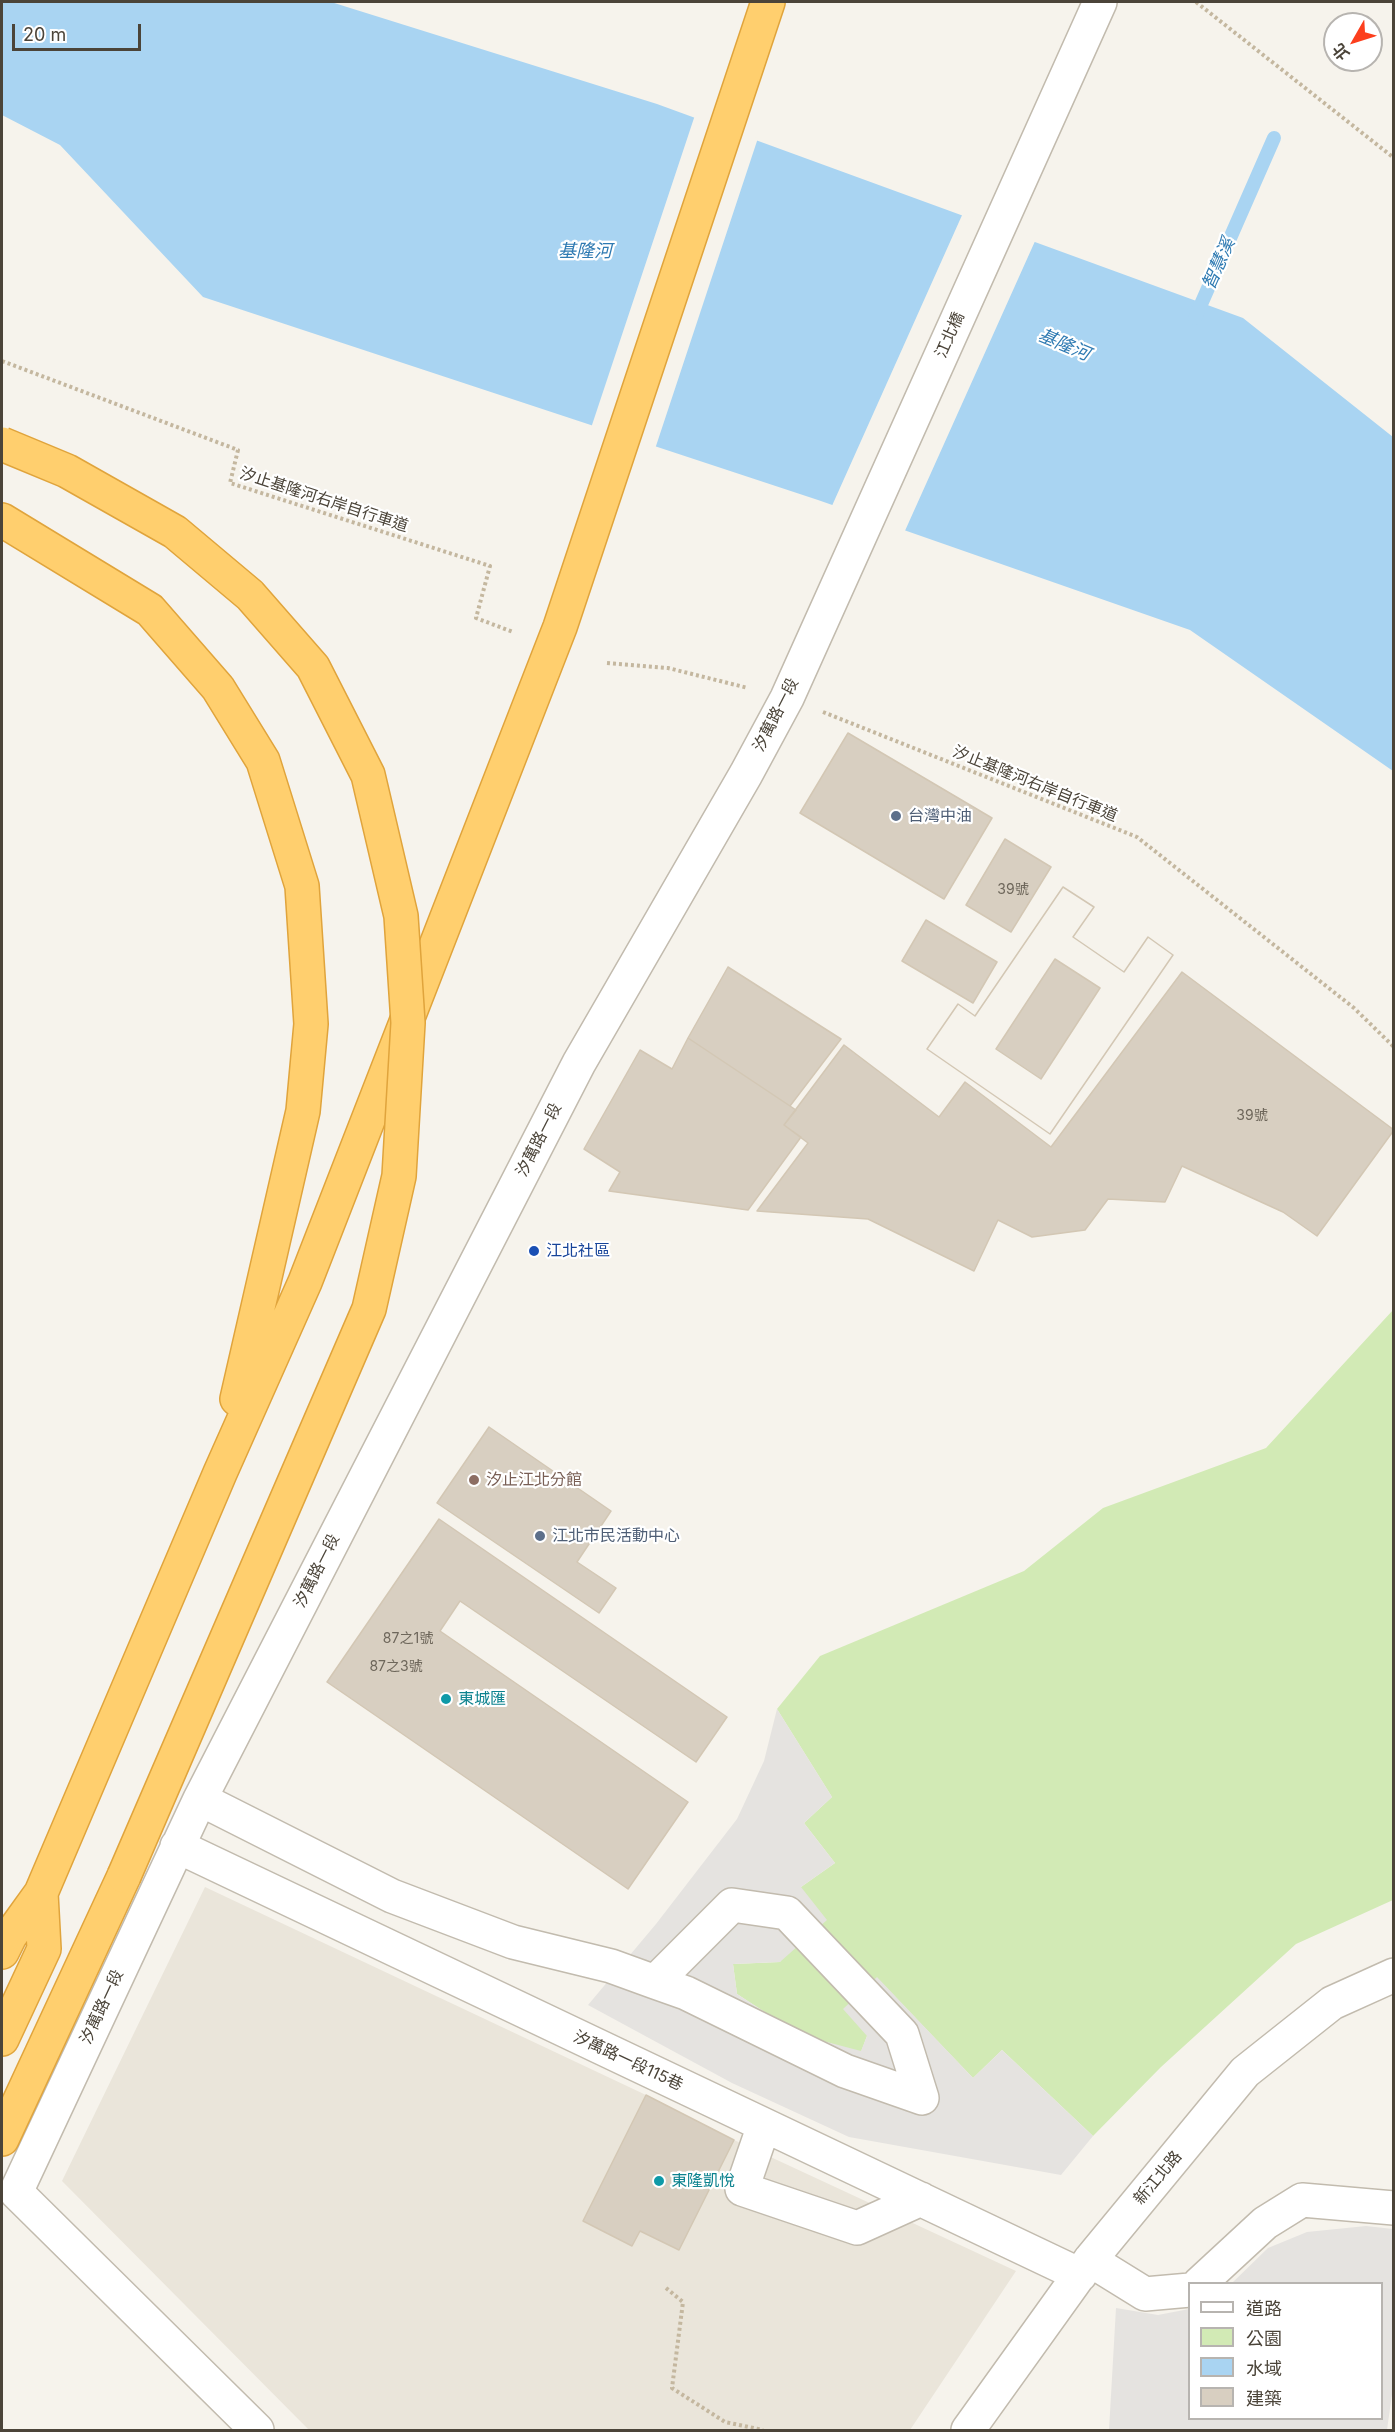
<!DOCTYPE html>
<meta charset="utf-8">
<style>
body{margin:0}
#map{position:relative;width:1395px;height:2432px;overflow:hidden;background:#f6f3ec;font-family:Inter,"Noto Sans TC",sans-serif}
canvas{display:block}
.frame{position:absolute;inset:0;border:3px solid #4b4439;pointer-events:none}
.legend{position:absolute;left:1188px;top:2282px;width:195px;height:138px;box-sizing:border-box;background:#fff;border:2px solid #b7b4b0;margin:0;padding:8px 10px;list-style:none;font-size:18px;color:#4b4439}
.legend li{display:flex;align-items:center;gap:12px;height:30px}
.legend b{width:30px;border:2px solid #b7b4b0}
.north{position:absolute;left:1323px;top:12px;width:60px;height:60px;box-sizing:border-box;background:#fff;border:2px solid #b7b4b0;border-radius:50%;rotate:231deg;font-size:16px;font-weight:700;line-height:24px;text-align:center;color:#4b4439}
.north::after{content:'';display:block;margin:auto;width:21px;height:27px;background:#fc3f1d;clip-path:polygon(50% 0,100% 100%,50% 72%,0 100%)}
.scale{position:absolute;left:12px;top:24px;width:129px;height:27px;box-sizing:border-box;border:3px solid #4b4439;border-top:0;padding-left:8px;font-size:18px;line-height:21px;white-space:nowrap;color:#4b4439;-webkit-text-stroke:4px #fff;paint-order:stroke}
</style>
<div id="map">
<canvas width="1395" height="2432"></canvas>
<div class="frame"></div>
<ul class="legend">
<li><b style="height:8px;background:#fff"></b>道路</li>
<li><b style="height:16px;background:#d2eab5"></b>公園</li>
<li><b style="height:16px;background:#a9d4f2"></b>水域</li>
<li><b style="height:16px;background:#d8cfc1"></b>建築</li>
</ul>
<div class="north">北</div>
<div class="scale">20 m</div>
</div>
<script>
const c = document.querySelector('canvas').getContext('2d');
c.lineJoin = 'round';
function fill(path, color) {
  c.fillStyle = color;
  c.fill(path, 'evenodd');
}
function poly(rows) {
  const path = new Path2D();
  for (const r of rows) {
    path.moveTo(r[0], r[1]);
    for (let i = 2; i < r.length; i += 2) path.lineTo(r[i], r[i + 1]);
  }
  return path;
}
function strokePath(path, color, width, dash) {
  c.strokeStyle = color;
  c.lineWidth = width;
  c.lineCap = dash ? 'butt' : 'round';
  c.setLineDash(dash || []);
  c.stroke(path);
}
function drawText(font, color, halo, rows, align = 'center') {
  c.font = font + ' Inter,"Noto Sans TC",sans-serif';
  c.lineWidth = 4.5;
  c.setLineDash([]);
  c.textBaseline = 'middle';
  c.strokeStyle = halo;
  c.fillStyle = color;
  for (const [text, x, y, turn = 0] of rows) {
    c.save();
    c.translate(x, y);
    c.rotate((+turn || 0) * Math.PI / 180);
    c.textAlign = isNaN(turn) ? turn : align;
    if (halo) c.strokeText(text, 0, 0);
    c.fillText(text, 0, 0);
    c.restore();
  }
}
const residential = poly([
 [205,1887,646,2095,734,2140,1016,2271,910,2430,309,2430,62,2181]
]);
const green = poly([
 [1393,1310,1393,1900,1296,1944,1161,2067,1093,2136,1002,2050,973,2078,877,1978,867,2036,861,2052,800,2035,737,1994,733,1964,780,1962,801,1887,835,1863,804,1823,832,1797,777,1709,820,1656,1024,1571,1103,1508,1266,1448]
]);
const parking = poly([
 [777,1709,832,1797,804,1823,835,1863,801,1887,827,1920,780,1962,733,1964,737,1994,800,2035,861,2051,867,2036,843,2009,877,1977,973,2078,1002,2050,1093,2136,1061,2175,849,2137,732,2083,588,2005,656,1924,737,1819,764,1761],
 [1366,2226,1393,2229,1394,2380,1387,2430,1109,2430,1116,2308,1158,2315,1189,2309,1190,2418,1382,2418,1382,2284,1232,2283,1268,2248,1307,2232]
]);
const water = poly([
 [2,2,331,2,657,104,1243,318,1393,437,1393,771,1190,630,818,500,203,297,60,145,2,115]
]);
const pier = poly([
 [695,115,758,138,655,449,591,428],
 [963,213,1036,239,904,533,831,508]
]);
const stream = poly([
 [1195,318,1274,138]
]);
const building = poly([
 [848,733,992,818,944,899,800,813,848,733],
 [1005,839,1051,867,1011,932,966,905,1005,839],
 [1063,887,1094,907,1073,937,1124,972,1148,937,1173,955,1050,1134,927,1049,958,1004,975,1016,1063,887],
 [1055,959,1100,988,1041,1079,996,1049,1055,959],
 [1063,887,1094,907,1073,937,1124,972,1148,937,1173,955,1050,1134,927,1049,958,1004,975,1016,1063,887],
 [926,920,997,962,973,1003,902,961,926,920],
 [728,967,841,1039,790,1106,688,1038,728,967],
 [1182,972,1394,1130,1317,1236,1283,1212,1182,1166,1165,1202,1108,1199,1085,1230,1032,1237,998,1220,974,1271,868,1219,757,1211,808,1143,784,1125,844,1045,939,1117,965,1082,1051,1147,1182,972],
 [688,1038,796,1110,784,1125,801,1137,748,1210,609,1191,620,1172,584,1149,640,1050,672,1069,688,1038],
 [489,1427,611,1511,577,1562,616,1588,599,1613,437,1503,489,1427],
 [439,1519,727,1717,696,1762,460,1601,440,1631,688,1802,628,1889,327,1682,439,1519],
 [646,2095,734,2140,679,2250,640,2231,632,2246,583,2221,646,2095]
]);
const path = poly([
 [1196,2,1394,158],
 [2,361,238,450,230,483,490,566,476,618,513,632],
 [607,663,668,668,748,688],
 [823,712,1137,837,1354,1008,1394,1047],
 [666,2288,683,2302,672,2388,725,2422,763,2430]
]);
const minor = poly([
 [200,1799,392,1896,513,1942,611,1966,655,1982,686,1993,845,2071,922,2098,902,2034,787,1913,732,1905,655,1982],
 [177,1846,1080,2275],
 [764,2125,742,2189,857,2228,921,2199],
 [1090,2260,1145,2294,1190,2290],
 [1199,2284,1265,2223,1302,2200,1394,2208],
 [257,2430,16,2192,200,1799,579,1063,746,774,787,698,1100,2],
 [968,2430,1090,2260,1245,2072,1332,2003,1394,1975]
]);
const highway = poly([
 [2,520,150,610,218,688,263,761,302,886,311,1024,303,1111,237,1399],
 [2,1952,10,1936,41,1893,220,1473,305,1282,560,627,768,2],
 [2,2039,44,1949,41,1893],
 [2,2139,124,1876]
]);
const highwayBridge = poly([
 [2,444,67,471,175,532,250,595,313,667,368,775,401,916,408,1023,399,1176,369,1309,124,1876]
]);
const markers = [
 [896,816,6,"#5c6f8a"],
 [534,1251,6,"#1a4fb4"],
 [474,1480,6,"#8d6e63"],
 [540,1536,6,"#5c6f8a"],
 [446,1699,6,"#0f9aa8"],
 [659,2181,6,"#0f9aa8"]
];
const numberNames = [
 ["39號",1013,890],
 ["39號",1252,1116],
 ["87之1號",408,1639],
 ["87之3號",396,1667]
];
const streetNames = [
 ["江北橋",950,335,-66],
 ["汐止基隆河右岸自行車道",324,500,18],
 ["汐萬路一段",776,715,-63],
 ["汐止基隆河右岸自行車道",1035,784,22],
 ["汐萬路一段",539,1140,-63],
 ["汐萬路一段",317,1571,-63],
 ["汐萬路一段",102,2007,-65],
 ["汐萬路一段115巷",628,2061,25],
 ["新江北路",1158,2178,-50]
];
const serviceNames = [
 ["台灣中油",908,816],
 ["江北市民活動中心",552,1536]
];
const transitNames = [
 ["江北社區",546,1251]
];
const educationNames = [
 ["汐止江北分館",486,1480]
];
const cultureNames = [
 ["東城匯",458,1699],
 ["東隆凱悅",671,2181]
];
const waterNames = [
 ["基隆河",585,252],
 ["智慧溪",1219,264,-66],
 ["基隆河",1064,345,23]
];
fill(residential, '#eae5da');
fill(green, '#d2eab5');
fill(parking, '#e5e3e0');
fill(water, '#a9d4f2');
fill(pier, '#f6f3ec');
strokePath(stream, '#a9d4f2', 14);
fill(building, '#d8cfc1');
strokePath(building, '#d3c7b4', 1.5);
strokePath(minor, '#c2bbae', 36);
strokePath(highway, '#e0a43c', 36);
strokePath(path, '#c4b79f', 4, [3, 3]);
strokePath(minor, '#fff', 33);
strokePath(highway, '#ffcf6e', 33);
strokePath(highwayBridge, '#e0a43c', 36, []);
strokePath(highwayBridge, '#ffcf6e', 33);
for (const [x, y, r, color] of markers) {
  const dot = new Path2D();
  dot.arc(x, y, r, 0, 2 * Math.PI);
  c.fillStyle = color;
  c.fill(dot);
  strokePath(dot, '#fff', 2);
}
drawText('14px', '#6e675b', null, numberNames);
drawText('16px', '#4b4439', '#fff', streetNames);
drawText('16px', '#4e5e75', '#fff', serviceNames, 'left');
drawText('16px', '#164399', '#fff', transitNames, 'left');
drawText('16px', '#785e54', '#fff', educationNames, 'left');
drawText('16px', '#0d838f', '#fff', cultureNames, 'left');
drawText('italic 18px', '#2e7ab2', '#fff', waterNames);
</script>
